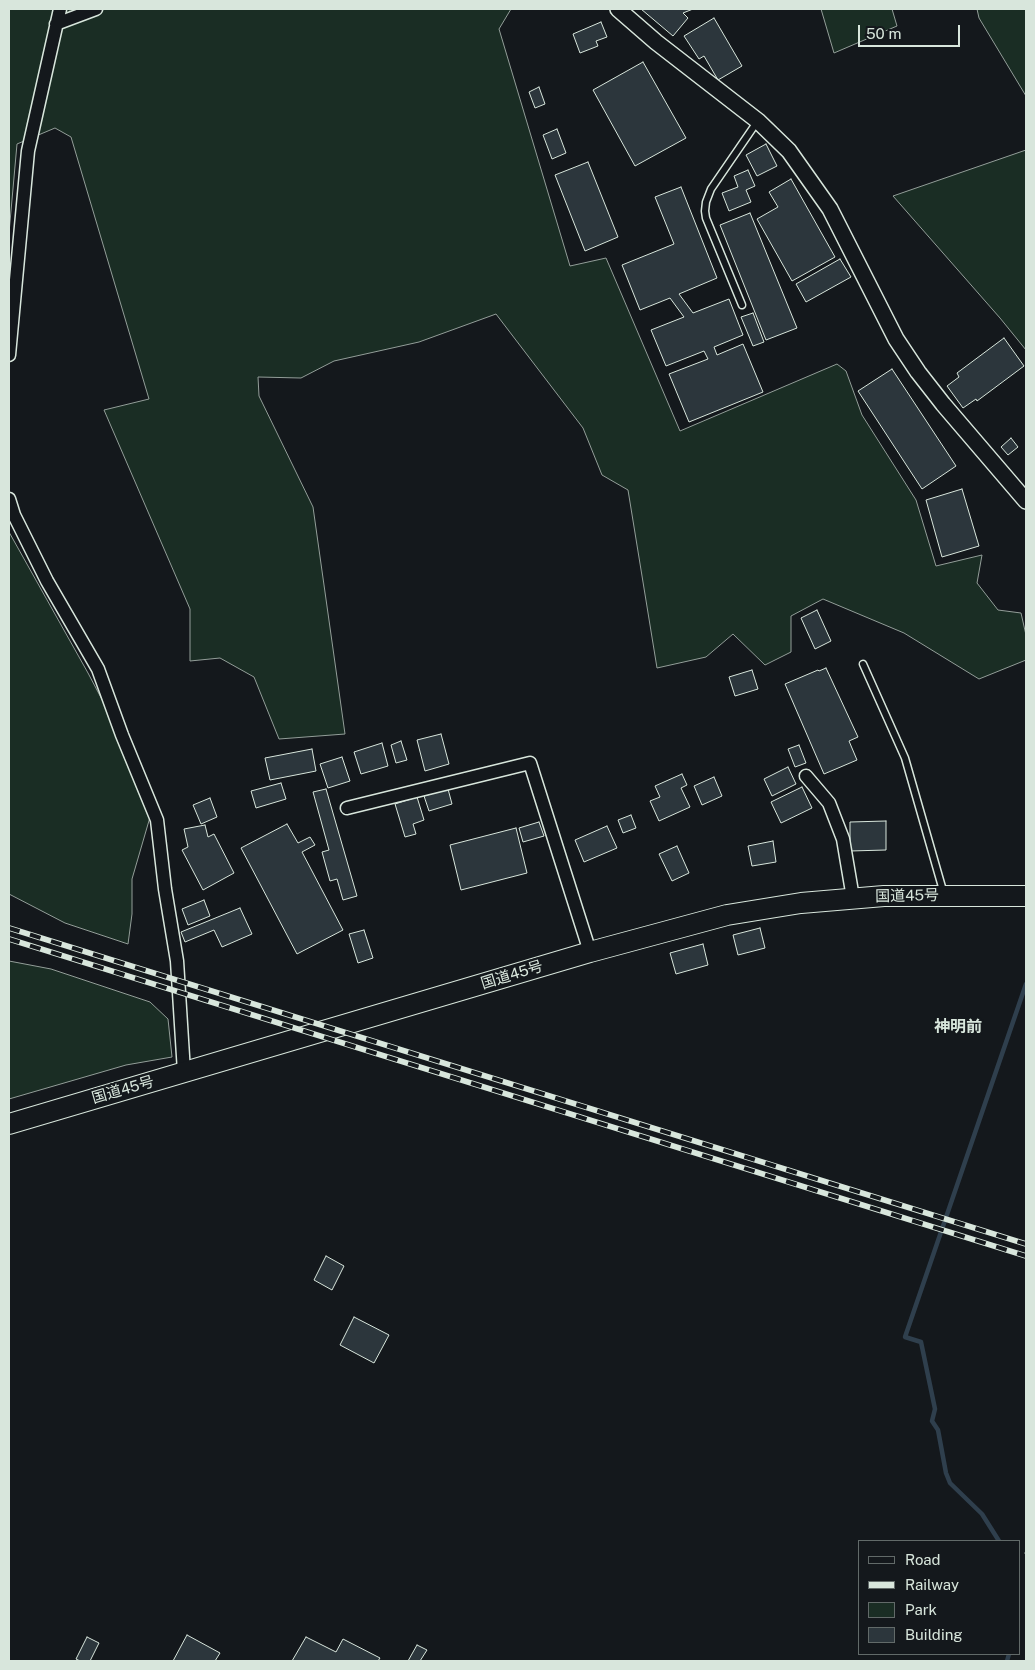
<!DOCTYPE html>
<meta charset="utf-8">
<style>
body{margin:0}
#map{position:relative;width:1035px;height:1670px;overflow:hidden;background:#14181c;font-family:"Public Sans",sans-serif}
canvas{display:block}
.frame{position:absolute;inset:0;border:10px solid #d8e6dc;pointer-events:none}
.legend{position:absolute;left:858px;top:1540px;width:162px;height:115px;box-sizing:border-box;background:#14181c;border:1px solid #626a69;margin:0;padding:6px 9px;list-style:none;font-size:15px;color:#d8e6dc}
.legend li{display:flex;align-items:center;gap:10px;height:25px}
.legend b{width:25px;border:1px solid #626a69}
.scale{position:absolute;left:858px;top:25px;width:102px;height:22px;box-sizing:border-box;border:2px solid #d8e6dc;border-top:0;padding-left:6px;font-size:15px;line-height:18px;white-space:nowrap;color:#d8e6dc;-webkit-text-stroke:4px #14181c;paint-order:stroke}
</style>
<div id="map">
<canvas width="1035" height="1670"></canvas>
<div class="frame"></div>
<ul class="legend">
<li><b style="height:6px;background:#14181c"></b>Road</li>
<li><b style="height:6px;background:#d8e6dc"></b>Railway</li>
<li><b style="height:14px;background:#1a2d24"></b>Park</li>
<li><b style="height:14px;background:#2c363c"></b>Building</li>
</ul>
<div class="scale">50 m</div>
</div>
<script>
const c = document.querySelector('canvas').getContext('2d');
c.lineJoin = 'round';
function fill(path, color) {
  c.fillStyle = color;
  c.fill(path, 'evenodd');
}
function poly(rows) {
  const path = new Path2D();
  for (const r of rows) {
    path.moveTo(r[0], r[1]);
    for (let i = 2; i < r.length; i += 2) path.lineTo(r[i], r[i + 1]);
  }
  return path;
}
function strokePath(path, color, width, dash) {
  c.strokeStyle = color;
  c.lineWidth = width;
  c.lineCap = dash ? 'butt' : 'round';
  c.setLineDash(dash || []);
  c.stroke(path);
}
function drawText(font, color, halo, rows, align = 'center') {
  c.font = font + ' "Public Sans","Noto Sans JP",sans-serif';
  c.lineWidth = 4;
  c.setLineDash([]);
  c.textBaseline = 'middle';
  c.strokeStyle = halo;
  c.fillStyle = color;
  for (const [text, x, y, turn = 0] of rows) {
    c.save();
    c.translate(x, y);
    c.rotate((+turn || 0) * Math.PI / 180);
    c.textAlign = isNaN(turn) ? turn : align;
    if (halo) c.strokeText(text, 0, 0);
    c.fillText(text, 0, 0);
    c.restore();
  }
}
const green = poly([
 [9,9,69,9,69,10,73,9,511,9,499,29,570,266,606,258,680,431,837,364,846,371,862,415,916,500,936,566,982,555,977,583,998,610,1021,613,1026,635,1026,660,979,679,904,633,823,599,791,616,791,652,765,665,733,634,706,657,657,668,628,490,602,475,583,428,496,314,419,342,334,361,301,378,258,377,259,396,313,507,345,734,279,739,254,677,220,658,190,661,190,609,104,410,149,399,71,137,55,128,17,144,9,233,9,9],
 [821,9,892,9,897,26,834,53,821,9],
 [977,9,1026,9,1026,96,979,18,977,9],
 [1026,150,1026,350,1000,318,893,196,1026,150],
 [9,532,88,673,155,800,132,879,132,914,128,944,65,923,9,894,9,532],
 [9,961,51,969,150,1002,168,1019,172,1057,126,1065,9,1099,9,961]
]);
const stream = poly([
 [999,1541,982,1514,950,1483,946,1473,938,1430,932,1421,935,1409,921,1342,905,1337,1026,984],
 [1007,1661,1009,1654]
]);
const building = poly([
 [641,9,693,9,683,13,688,18,673,36,641,9],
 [714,18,742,66,718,80,704,56,699,59,684,36,714,18],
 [601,22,607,37,596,41,598,46,580,53,573,34,601,22],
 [643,62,686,138,635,166,593,90,643,62],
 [539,87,545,104,535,108,529,92,539,87],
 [557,129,566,153,552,159,543,135,557,129],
 [766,144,777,166,757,176,746,155,766,144],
 [588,162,618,237,585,251,555,175,588,162],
 [748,170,755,186,746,190,751,202,729,211,722,193,738,187,734,176,748,170],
 [791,179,835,257,792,281,757,219,778,207,769,192,791,179],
 [681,187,717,278,679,294,693,313,729,299,743,335,714,347,717,355,743,344,763,392,689,422,669,374,708,359,704,351,666,366,651,330,684,317,670,298,640,310,622,265,674,244,655,197,681,187],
 [750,213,797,328,766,340,720,225,750,213],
 [840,259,851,277,806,302,796,284,840,259],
 [753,313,764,342,753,346,741,317,753,313],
 [1004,338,1024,366,977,401,976,399,963,408,947,386,959,377,957,373,1004,338],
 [892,369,956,466,922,489,858,391,892,369],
 [1011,438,1018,447,1008,455,1001,447,1011,438],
 [962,489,979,546,942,557,926,500,962,489],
 [817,610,831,641,815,649,801,618,817,610],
 [826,668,858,737,849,741,857,760,824,774,785,684,818,670,819,671,826,668],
 [752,670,758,689,735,696,729,677,752,670],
 [441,734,449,764,425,771,417,740,441,734],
 [401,741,407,760,396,763,391,745,401,741],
 [382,743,388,766,361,774,354,752,382,743],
 [799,745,806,763,795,767,788,749,799,745],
 [312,749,316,771,270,780,265,758,312,749],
 [342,757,350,781,328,788,320,764,342,757],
 [788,767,796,784,772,796,764,779,788,767],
 [682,774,687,785,681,788,690,807,659,821,650,801,660,797,655,786,682,774],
 [714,777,722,796,702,805,694,786,714,777],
 [281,783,286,799,256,808,251,791,281,783],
 [802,787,812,808,781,823,771,802,802,787],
 [326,789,357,896,343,900,337,879,330,881,322,852,329,850,313,792,326,789],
 [448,789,452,804,429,811,424,796,448,789],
 [417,797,424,820,413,824,416,834,405,837,395,804,417,797],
 [210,798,217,817,201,824,193,805,210,798],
 [631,815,636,828,623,833,618,820,631,815],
 [886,821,886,850,850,851,850,822,886,821],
 [539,822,544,836,523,842,519,828,539,822],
 [287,824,298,843,310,837,315,845,302,852,343,930,297,954,241,848,287,824],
 [205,825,208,837,214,834,234,873,203,890,182,850,188,847,184,829,205,825],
 [607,826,617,848,584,862,575,840,607,826],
 [516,828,527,873,461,890,450,845,516,828],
 [773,841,776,862,752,866,748,846,773,841],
 [677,846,689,873,672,881,659,854,677,846],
 [204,900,210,916,188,925,182,909,204,900],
 [240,908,252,934,222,947,214,930,185,942,181,932,240,908],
 [760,928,765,948,738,955,733,935,760,928],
 [364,930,373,958,358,963,349,934,364,930],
 [703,944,708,965,676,974,670,953,703,944],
 [326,1256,344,1266,332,1290,314,1280,326,1256],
 [354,1317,389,1335,374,1363,340,1345,354,1317],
 [187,1635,220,1653,215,1661,173,1661,187,1635],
 [87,1637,99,1643,90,1661,80,1661,76,1659,87,1637],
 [306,1637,336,1652,343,1639,380,1658,378,1661,292,1661,306,1637],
 [417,1645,427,1650,420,1661,408,1661,417,1645]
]);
const path = poly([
 [1025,1554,1026,1553]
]);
const service = poly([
 [742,305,706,218,705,211,706,202,711,189,757,122],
 [863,664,905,758,944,894]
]);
const minor = poly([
 [56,24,96,9],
 [9,355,28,151,60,9],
 [9,499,14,515,47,581,98,669,122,735,157,820,165,889,177,961,184,1072],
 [806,776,829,803,843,839,853,898],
 [347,808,530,763,590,952]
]);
const tertiary = poly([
 [618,9,656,42,758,121,789,151,830,209,896,339,918,372,943,404,1026,501]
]);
const trunk = poly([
 [9,1124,590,952,727,915,801,903,884,896,1026,896]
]);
const rail = poly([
 [9,928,1026,1244],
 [9,939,1026,1256]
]);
const streetNames = [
 ["国道45号",907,896,-1],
 ["国道45号",512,975,-17],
 ["国道45号",123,1090,-16]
];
const neighbourhoodNames = [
 ["神明前",958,1027]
];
fill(green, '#1a2d24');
strokePath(green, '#939e99', 1);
strokePath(stream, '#2f3f4d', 4.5);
fill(building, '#2c363c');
strokePath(building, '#d8e6dc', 1);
strokePath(service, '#d8e6dc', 9);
strokePath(minor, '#d8e6dc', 15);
strokePath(tertiary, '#d8e6dc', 18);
strokePath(trunk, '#d8e6dc', 22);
strokePath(path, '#9da8a2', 2.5, [4, 2.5]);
strokePath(service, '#14181c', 6);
strokePath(minor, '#14181c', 12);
strokePath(tertiary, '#14181c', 15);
strokePath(trunk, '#14181c', 20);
strokePath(rail, '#d8e6dc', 5.5);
strokePath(rail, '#14181c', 4, [11]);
drawText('15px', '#d8e6dc', '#14181c', streetNames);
drawText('bold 16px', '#d8e6dc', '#14181c', neighbourhoodNames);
</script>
